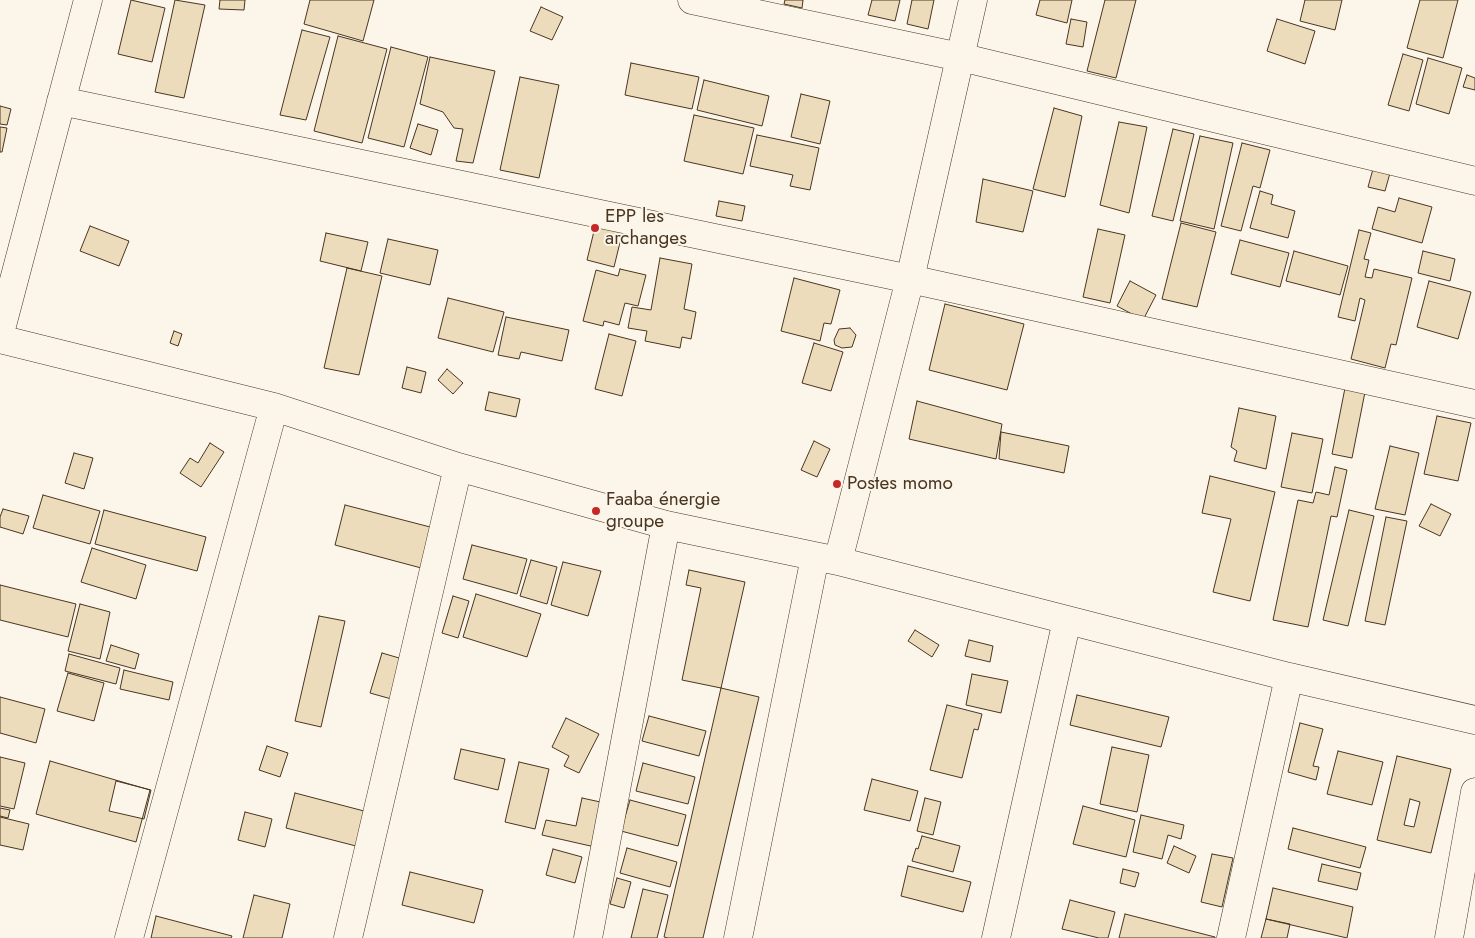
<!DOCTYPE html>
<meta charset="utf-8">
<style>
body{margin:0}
canvas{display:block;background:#fbf6e9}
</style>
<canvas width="1475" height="938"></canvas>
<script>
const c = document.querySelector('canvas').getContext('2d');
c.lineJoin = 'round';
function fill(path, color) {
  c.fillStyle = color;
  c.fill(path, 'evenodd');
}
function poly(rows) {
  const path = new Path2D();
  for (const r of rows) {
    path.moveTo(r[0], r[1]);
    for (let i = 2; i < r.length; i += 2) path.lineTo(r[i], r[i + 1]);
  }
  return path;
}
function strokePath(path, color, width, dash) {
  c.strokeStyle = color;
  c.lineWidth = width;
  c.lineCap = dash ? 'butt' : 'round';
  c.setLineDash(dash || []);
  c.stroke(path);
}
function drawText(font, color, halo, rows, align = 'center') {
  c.font = font + ' Jost,sans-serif';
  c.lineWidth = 4;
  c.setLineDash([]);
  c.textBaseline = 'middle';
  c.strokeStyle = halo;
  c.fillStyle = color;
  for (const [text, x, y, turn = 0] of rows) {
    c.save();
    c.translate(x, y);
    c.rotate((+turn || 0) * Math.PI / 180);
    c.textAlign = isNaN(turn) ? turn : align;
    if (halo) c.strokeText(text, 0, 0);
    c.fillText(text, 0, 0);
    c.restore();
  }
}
const building = poly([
 [131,0,165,8,152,62,118,54,131,0],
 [175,0,205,5,184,98,155,92,175,0],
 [220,0,245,0,244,10,219,9,220,0],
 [310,0,374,0,363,41,304,24,310,0],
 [785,0,803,0,802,8,784,4,785,0],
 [872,0,900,0,895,21,868,15,872,0],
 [912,0,934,0,928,29,907,24,912,0],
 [1040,0,1072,0,1067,23,1036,15,1040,0],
 [1105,0,1136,0,1116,78,1087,71,1105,0],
 [1305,0,1342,0,1335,30,1300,21,1305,0],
 [1420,0,1458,0,1443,58,1407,48,1420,0],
 [541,7,563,17,552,40,530,31,541,7],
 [1071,19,1087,22,1083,47,1066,44,1071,19],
 [1277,19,1315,31,1305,64,1267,51,1277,19],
 [302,30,330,37,306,120,280,115,302,30],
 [338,36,387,49,362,143,314,131,338,36],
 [391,47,428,57,404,147,368,138,391,47],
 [1403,54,1423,60,1409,111,1388,105,1403,54],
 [430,57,495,71,473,163,456,161,463,129,454,128,443,112,420,104,430,57],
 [1428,58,1462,68,1449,114,1416,104,1428,58],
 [631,63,699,77,692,109,625,95,631,63],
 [1467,75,1475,78,1475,90,1463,87,1467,75],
 [520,77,559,85,539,178,500,170,520,77],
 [704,80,769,96,762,126,697,110,704,80],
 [801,94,830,101,820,144,791,137,801,94],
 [0,106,11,109,7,125,0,124,0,106],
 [1054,108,1082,116,1065,197,1033,189,1054,108],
 [694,115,754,128,743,174,684,161,694,115],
 [1119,122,1147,127,1129,213,1100,205,1119,122],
 [418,124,438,130,431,155,410,148,418,124],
 [0,127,7,128,2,152,0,152,0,127],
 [1173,129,1194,134,1173,221,1152,216,1173,129],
 [757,135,819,148,810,190,790,186,793,175,750,166,757,135],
 [1200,136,1233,143,1214,229,1180,221,1200,136],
 [1242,143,1270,150,1260,188,1253,186,1241,231,1221,226,1242,143],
 [1373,169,1390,173,1385,191,1368,187,1373,169],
 [983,179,1033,191,1023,232,976,222,983,179],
 [1260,191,1273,195,1271,204,1295,211,1288,238,1250,228,1260,191],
 [1399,198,1432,207,1422,243,1372,229,1378,207,1395,212,1399,198],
 [719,201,745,206,742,221,716,216,719,201],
 [596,223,623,230,614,267,587,260,596,223],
 [1181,223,1216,232,1197,307,1162,299,1181,223],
 [90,226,129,241,119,266,80,251,90,226],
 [1098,229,1125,235,1110,303,1083,297,1098,229],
 [1359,230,1371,233,1364,259,1369,260,1365,277,1372,278,1374,269,1412,278,1396,345,1391,344,1385,368,1351,359,1365,300,1360,298,1355,321,1338,317,1359,230],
 [326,233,368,242,361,271,320,261,326,233],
 [388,239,438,250,430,285,380,273,388,239],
 [1240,240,1289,253,1280,287,1231,274,1240,240],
 [1294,251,1348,266,1340,295,1286,281,1294,251],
 [1423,251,1455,259,1450,281,1418,273,1423,251],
 [660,258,692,264,684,309,696,312,691,339,682,337,680,348,645,341,647,331,628,328,632,307,651,310,660,258],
 [347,268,382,276,359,375,324,368,347,268],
 [620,269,646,275,638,306,625,303,619,325,604,321,603,326,583,321,596,270,618,276,620,269],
 [794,278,840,290,831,324,824,323,820,341,781,331,794,278],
 [1130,281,1156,295,1143,320,1117,306,1130,281],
 [1429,281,1471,292,1458,339,1417,327,1429,281],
 [448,298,504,312,493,352,438,338,448,298],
 [945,304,1024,324,1007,390,929,370,945,304],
 [506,317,569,330,562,361,521,352,519,359,498,355,506,317],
 [850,328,856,335,852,347,842,348,835,345,834,340,839,329,850,328],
 [174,331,182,334,178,346,170,343,174,331],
 [609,334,636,341,622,396,595,389,609,334],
 [814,343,843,352,831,391,802,383,814,343],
 [407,367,426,372,421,393,402,388,407,367],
 [447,369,463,383,453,394,438,380,447,369],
 [1345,388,1365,392,1352,458,1332,454,1345,388],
 [489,392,520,399,516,417,485,410,489,392],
 [917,401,1002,424,996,459,909,439,917,401],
 [1239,408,1276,416,1266,469,1234,461,1237,451,1231,447,1239,408],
 [1437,416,1471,423,1458,481,1424,474,1437,416],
 [1001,432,1069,446,1064,473,999,459,1001,432],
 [1292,433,1323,439,1312,493,1281,487,1292,433],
 [814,441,830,449,817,477,801,470,814,441],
 [210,443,224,452,201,487,180,473,190,458,198,463,210,443],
 [1390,446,1419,453,1405,515,1375,509,1390,446],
 [74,453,93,458,84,489,65,483,74,453],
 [1335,467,1347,470,1337,517,1331,516,1308,627,1273,620,1298,500,1313,503,1316,492,1329,495,1335,467],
 [1210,476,1275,492,1250,601,1213,592,1231,519,1202,513,1210,476],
 [43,495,100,511,90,544,33,528,43,495],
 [1431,504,1451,514,1440,536,1419,526,1431,504],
 [345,505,434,528,425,569,335,545,345,505],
 [3,509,29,516,23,534,0,527,0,517,3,509],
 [104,510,206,537,197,571,95,544,104,510],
 [1349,510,1374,516,1348,626,1323,620,1349,510],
 [1386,517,1407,521,1385,625,1365,621,1386,517],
 [472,545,527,559,517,594,463,579,472,545],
 [92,548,146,565,136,599,81,582,92,548],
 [531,560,557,567,547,604,520,596,531,560],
 [563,562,601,571,588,616,551,605,563,562],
 [689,570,745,582,721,688,682,680,701,588,686,585,689,570],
 [0,585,76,604,68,637,0,620,0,585],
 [476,594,541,614,527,657,463,637,476,594],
 [453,596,469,601,458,638,442,633,453,596],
 [80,604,110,612,100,659,68,651,80,604],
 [319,616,345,621,321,727,295,721,319,616],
 [915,630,939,645,932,657,908,641,915,630],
 [969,640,993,646,990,662,965,656,969,640],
 [111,645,139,654,135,669,106,661,111,645],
 [382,653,406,660,395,700,370,693,382,653],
 [69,654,120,668,116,684,65,671,69,654],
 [124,670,173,682,169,700,120,689,124,670],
 [68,673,104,683,94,721,57,711,68,673],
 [972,674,1008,681,1001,713,966,705,972,674],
 [721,688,759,697,703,938,668,938,664,937,721,688],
 [1077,695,1169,717,1161,747,1070,725,1077,695],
 [0,697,45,709,36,743,0,733,0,697],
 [947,705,982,714,978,730,974,729,962,778,930,770,947,705],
 [649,716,706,731,699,756,642,741,649,716],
 [566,718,599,734,579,773,564,766,569,756,552,747,566,718],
 [1300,723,1323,729,1313,766,1319,767,1316,780,1288,772,1300,723],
 [267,746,288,753,280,777,259,770,267,746],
 [1112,747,1149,755,1137,812,1100,804,1112,747],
 [461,749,505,759,498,790,454,779,461,749],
 [1338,751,1383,762,1372,805,1327,794,1338,751],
 [1397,756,1451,769,1431,853,1377,840,1397,756],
 [1410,799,1420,802,1414,827,1404,825,1410,799],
 [0,757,25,763,14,809,0,806,0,757],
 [50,761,150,790,136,842,36,814,50,761],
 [519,762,549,769,535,829,505,822,519,762],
 [643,763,695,777,688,804,636,791,643,763],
 [872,779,918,791,910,821,864,810,872,779],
 [116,781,151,790,144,819,109,811,116,781],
 [295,793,364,811,356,846,286,828,295,793],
 [582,798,605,803,595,847,542,835,546,820,576,826,582,798],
 [925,798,941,802,933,835,917,831,925,798],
 [630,800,686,815,678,846,621,831,630,800],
 [1083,806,1135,820,1126,857,1073,844,1083,806],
 [0,808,10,810,8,818,0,816,0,808],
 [245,812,272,819,265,847,238,840,245,812],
 [1141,815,1184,825,1181,839,1168,835,1162,859,1133,852,1141,815],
 [0,817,29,824,23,850,0,845,0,817],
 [1293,828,1366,847,1360,868,1288,849,1293,828],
 [922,836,960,846,953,872,912,861,916,848,918,849,922,836],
 [1174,846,1196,856,1189,873,1167,863,1174,846],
 [627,848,677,862,670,887,620,873,627,848],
 [553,849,582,857,575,883,546,875,553,849],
 [1212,854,1233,858,1222,907,1201,902,1212,854],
 [1322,864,1361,873,1357,890,1318,881,1322,864],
 [908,866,971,882,963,912,901,896,908,866],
 [1123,869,1139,873,1135,887,1120,883,1123,869],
 [410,872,483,890,474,923,402,905,410,872],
 [617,878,631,882,624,908,610,904,617,878],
 [1273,888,1353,907,1347,938,1266,919,1273,888],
 [643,889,668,895,657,938,631,938,643,889],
 [254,895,290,904,282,938,243,938,254,895],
 [1070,900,1115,912,1108,938,1099,938,1062,929,1070,900],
 [1125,914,1215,937,1215,938,1119,938,1125,914],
 [156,916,232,936,231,938,151,938,156,916],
 [1266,919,1290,924,1287,938,1261,938,1266,919]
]);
const minor = poly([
 [692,0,960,57,1475,181],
 [61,101,910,279,1475,404],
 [0,333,88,0],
 [0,339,274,407,458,467,666,525,838,561,1289,677,1475,720],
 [838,561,910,279,973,0],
 [129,938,274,407],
 [348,938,458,467],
 [588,938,666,525],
 [738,938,815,557],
 [996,938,1067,620],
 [1231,938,1289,677],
 [1449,938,1475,792]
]);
const markers = [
 [595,228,5,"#c62828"],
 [837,484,5,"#c62828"],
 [596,511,5,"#c62828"]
];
const poiNames = [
 ["EPP les",605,217],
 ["archanges",605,239],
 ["Postes momo",847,484],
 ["Faaba énergie",606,500],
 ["groupe",606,522]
];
fill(building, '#ecdcbc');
strokePath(building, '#4a3520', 1);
strokePath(minor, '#4a3520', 29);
strokePath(minor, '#fbf6e9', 28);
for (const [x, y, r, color] of markers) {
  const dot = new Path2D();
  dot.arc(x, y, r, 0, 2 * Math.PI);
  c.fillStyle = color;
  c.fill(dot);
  strokePath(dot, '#fbf6e9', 2);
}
drawText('19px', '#4a3520', '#fbf6e9', poiNames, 'left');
</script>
